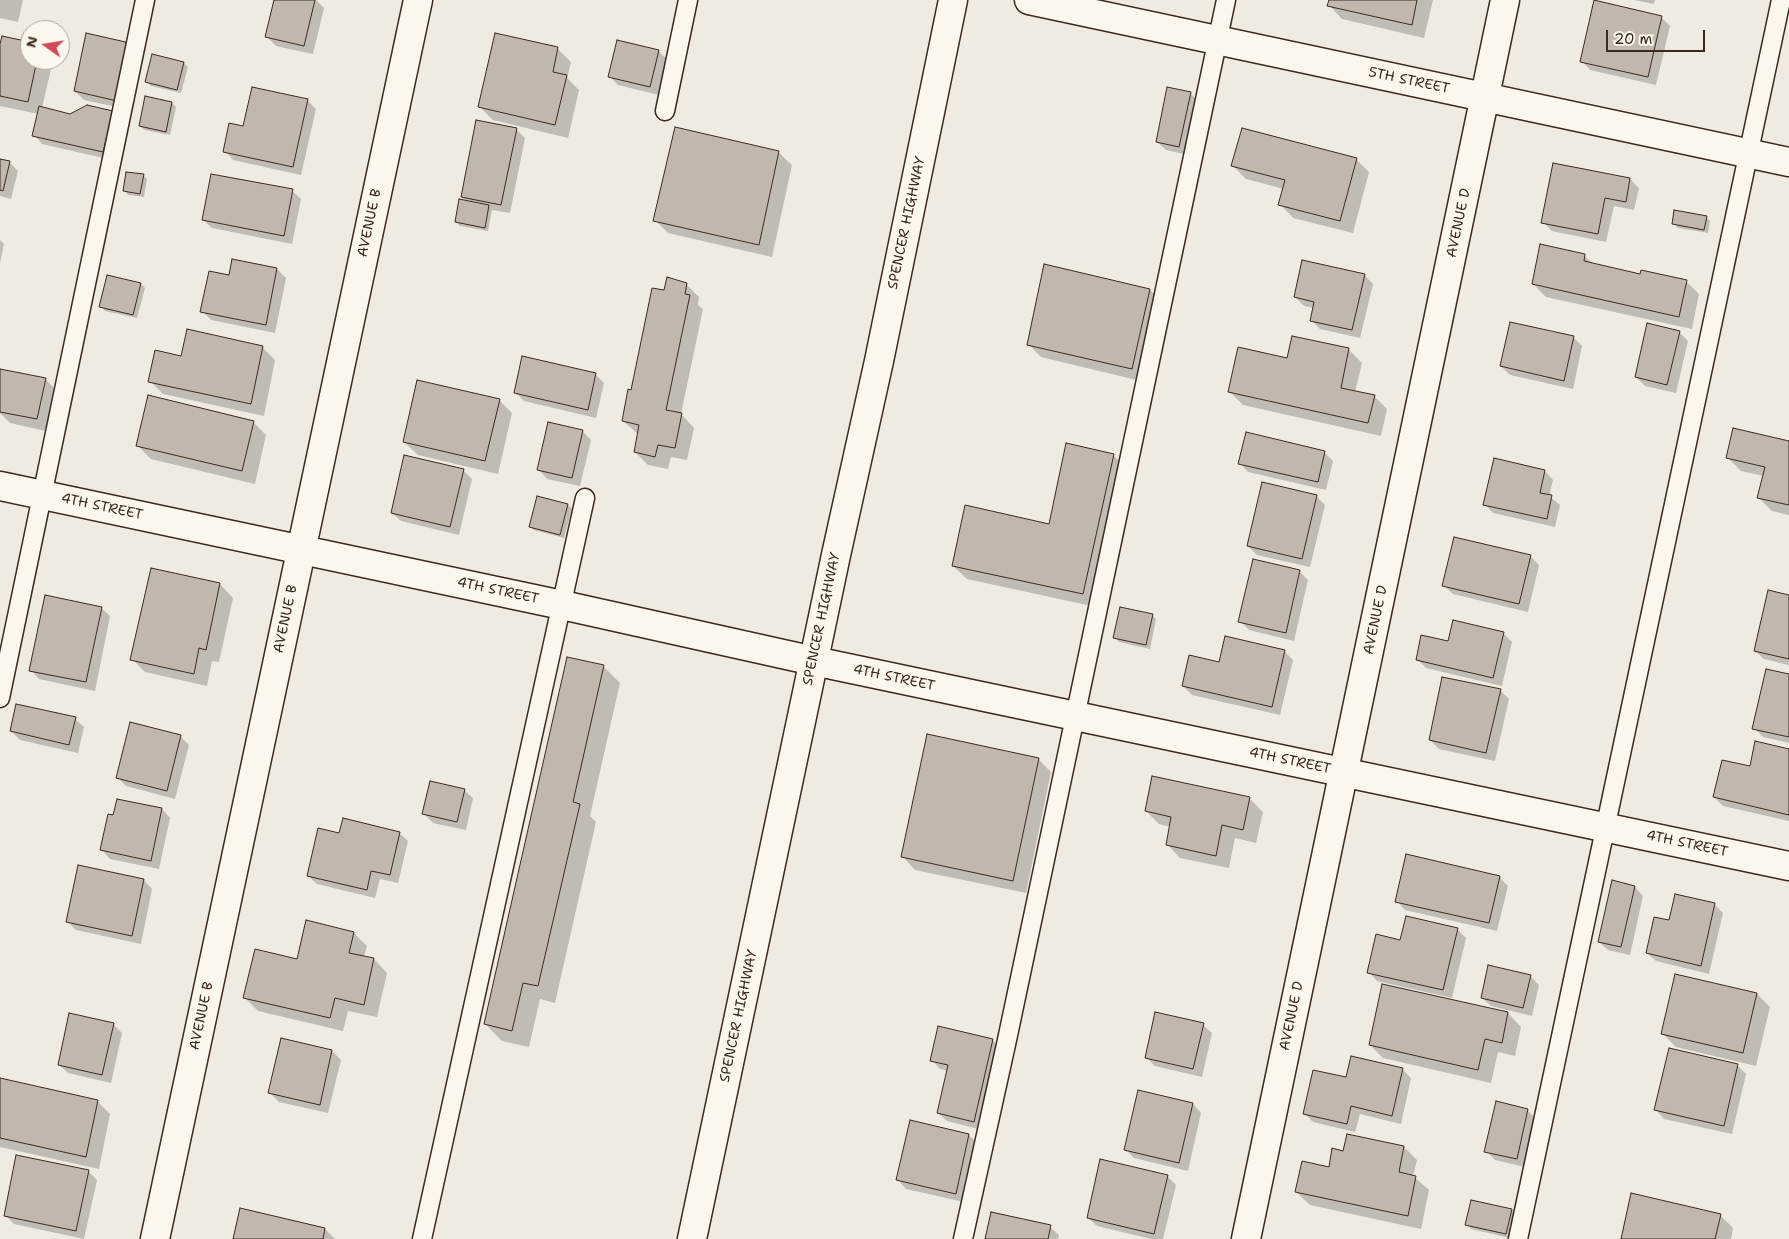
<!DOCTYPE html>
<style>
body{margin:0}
#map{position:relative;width:1789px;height:1239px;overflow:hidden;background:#f0ebe0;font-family:"Shantell Sans",sans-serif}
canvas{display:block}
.north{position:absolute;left:20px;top:20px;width:50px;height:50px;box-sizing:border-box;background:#fbf7ec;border:1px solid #aea59a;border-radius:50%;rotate:283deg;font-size:14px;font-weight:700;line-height:20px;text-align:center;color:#3b2a1e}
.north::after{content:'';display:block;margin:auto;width:18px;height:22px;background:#d1495b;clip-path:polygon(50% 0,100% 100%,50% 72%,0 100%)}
.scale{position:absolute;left:1606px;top:30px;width:99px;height:22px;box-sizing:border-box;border:2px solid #3b2a1e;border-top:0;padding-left:6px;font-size:15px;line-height:18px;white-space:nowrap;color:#3b2a1e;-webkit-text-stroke:4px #fbf7ec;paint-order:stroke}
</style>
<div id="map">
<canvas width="1789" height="1239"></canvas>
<div class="north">N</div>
<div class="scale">20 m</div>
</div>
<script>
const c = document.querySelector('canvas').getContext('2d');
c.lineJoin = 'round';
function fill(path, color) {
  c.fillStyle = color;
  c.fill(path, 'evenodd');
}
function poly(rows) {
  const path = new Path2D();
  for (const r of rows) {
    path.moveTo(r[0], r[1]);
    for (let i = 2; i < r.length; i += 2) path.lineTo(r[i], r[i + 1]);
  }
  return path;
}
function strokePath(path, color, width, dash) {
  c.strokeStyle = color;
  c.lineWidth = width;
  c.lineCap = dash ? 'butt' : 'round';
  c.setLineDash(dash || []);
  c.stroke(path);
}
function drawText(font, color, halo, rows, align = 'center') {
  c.font = font + ' "Shantell Sans",sans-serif';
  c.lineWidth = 4.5;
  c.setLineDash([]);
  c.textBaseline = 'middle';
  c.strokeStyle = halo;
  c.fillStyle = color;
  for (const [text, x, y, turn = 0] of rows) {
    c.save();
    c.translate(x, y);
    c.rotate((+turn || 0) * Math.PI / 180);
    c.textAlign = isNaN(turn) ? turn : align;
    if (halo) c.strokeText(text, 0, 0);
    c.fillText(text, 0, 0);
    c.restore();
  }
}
const shadow = poly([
 [0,0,23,0,18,22,0,18],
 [275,0,316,0,324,8,313,54,276,46,267,37],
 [1330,0,1433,0,1424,38,1342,19,1329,5],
 [1634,0,1655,0,1654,4],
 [1661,17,1670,26,1656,85,1590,70,1582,61],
 [496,34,558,49,571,62,567,78,579,90,568,138,493,120,480,107],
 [87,35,126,109,84,100,75,91],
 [30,44,30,60,53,60,42,108,70,115,112,112,121,120,112,160,42,144,34,135,39,114,0,106,0,50],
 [658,51,667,59,659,95,618,85,610,77],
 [184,63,188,67,181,93,151,86,147,82],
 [1190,93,1199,102,1188,155,1166,150,1157,142],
 [307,100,316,109,301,175,233,160,225,151,244,127],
 [172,103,176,107,170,135,145,130,140,126],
 [516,129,525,138,510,213,492,210,488,231,460,226,456,222,467,202,462,197],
 [778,152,792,165,772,257,668,233,655,220],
 [1356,159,1369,172,1353,233,1293,218,1280,204,1284,189,1246,179,1233,166],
 [0,160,9,162,18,171,11,199,0,196],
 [1554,164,1630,179,1639,188,1634,210,1614,206,1606,242,1552,231,1543,222],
 [143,175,147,179,144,197,128,195,124,190],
 [292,191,301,199,292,244,212,228,203,220],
 [1706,217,1710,221,1708,233,1678,228,1674,224],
 [0,240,4,244,0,263],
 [1584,255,1594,265,1641,275,1686,281,1699,294,1692,329,1546,297,1533,284],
 [233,260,277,269,286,278,275,333,211,320,202,311,230,276],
 [1045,266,1150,290,1163,303,1145,382,1041,357,1028,344],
 [1364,275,1373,284,1360,338,1320,329,1311,320,1314,308,1304,306,1295,297],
 [141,284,145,288,137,318,105,311,101,306],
 [686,284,699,297,698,305,703,309,681,414,694,428,687,460,671,457,668,469,648,465,635,452,638,434,623,421,665,291],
 [1679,332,1688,341,1676,393,1645,386,1636,377],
 [1293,337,1349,350,1362,363,1355,392,1374,396,1387,409,1381,436,1243,405,1230,392,1288,359],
 [1573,337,1582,346,1573,389,1510,375,1501,366],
 [262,347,275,360,264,416,163,394,150,381,182,357],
 [0,370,45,379,58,392,50,432,10,423,0,413],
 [596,375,604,383,596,418,524,401,515,392],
 [499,400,512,413,498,474,418,455,404,442],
 [253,422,266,435,255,484,151,459,138,446],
 [582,431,591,440,580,486,547,479,539,470],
 [1789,442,1789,515,1772,511,1759,498,1764,476,1741,471,1728,458],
 [1324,452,1333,461,1326,490,1248,472,1240,463],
 [1113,455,1127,468,1096,607,967,579,953,566,1049,525],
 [463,470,472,479,459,535,401,521,392,513],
 [1545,471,1553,480,1549,496,1560,505,1555,527,1493,513,1484,504],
 [1316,496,1325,505,1310,567,1257,555,1248,546],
 [568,505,572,509,564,538,534,530,530,526],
 [1530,556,1539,565,1528,612,1453,594,1444,586],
 [1254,561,1300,572,1308,580,1294,641,1249,630,1240,621],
 [152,569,220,584,233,598,219,662,212,661,207,686,145,672,132,659],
 [1789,596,1789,665,1764,659,1755,651],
 [101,608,110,616,95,691,39,679,31,670],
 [1152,615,1156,619,1150,649,1119,642,1115,638],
 [1503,633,1512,642,1502,686,1426,668,1417,659,1449,643],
 [1284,651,1293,660,1280,715,1192,695,1183,686,1220,664],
 [603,666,620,683,590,816,596,822,555,1003,540,999,529,1047,502,1041,485,1024],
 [1789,675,1789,743,1763,737,1754,728],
 [1500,690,1509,699,1495,761,1439,749,1430,740],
 [75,719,84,727,78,753,20,740,11,731],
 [180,736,189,745,175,799,126,786,117,777],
 [1789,750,1789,821,1723,806,1714,797,1750,767],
 [1038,759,1051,772,1026,893,915,870,902,856],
 [464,790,473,798,466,830,433,823,424,814],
 [1250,799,1263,812,1256,843,1235,838,1229,868,1180,858,1167,844,1171,827,1159,824,1146,811],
 [162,809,170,818,159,869,110,859,102,850],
 [399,833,408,841,398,883,380,879,375,898,317,884,308,876,340,835],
 [1499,877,1508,886,1497,931,1405,910,1397,901],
 [144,880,152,889,141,944,76,930,68,922],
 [1635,887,1643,896,1630,955,1608,950,1599,942],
 [1714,904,1723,913,1709,974,1656,961,1647,953,1670,922],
 [1457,929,1466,938,1452,998,1377,981,1369,972,1401,941],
 [354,933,367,946,364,957,374,959,387,973,377,1017,348,1011,343,1031,258,1011,245,998,298,960],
 [1530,976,1539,985,1532,1016,1491,1006,1482,998],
 [1757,994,1770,1007,1756,1066,1676,1047,1663,1034],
 [1508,1013,1521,1027,1515,1056,1498,1052,1491,1083,1383,1058,1370,1045],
 [113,1024,122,1033,111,1083,68,1073,59,1065],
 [1203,1025,1212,1033,1202,1077,1155,1066,1146,1057],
 [282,1040,332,1051,341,1060,328,1113,279,1102,270,1093],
 [992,1040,1001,1049,982,1130,947,1121,938,1113,948,1071,940,1069,932,1060],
 [1737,1065,1746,1074,1732,1134,1664,1119,1656,1110],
 [1402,1069,1411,1078,1401,1124,1360,1114,1355,1132,1313,1122,1304,1113,1347,1079],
 [0,1079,97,1101,110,1114,99,1169,0,1147],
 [1193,1104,1201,1113,1188,1171,1134,1158,1126,1150],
 [1527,1110,1536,1119,1525,1167,1495,1160,1486,1151],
 [911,1122,969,1135,978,1144,964,1202,906,1189,898,1180],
 [1404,1147,1417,1160,1413,1176,1429,1190,1421,1229,1310,1205,1296,1192,1330,1168,1344,1153],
 [88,1171,97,1180,84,1239,14,1224,5,1215],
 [1167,1176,1176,1185,1163,1239,1151,1239,1097,1226,1088,1218],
 [1512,1210,1516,1214,1510,1238,1471,1229,1467,1224],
 [1720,1215,1733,1228,1731,1239,1622,1239],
 [1050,1227,1059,1235,1058,1239,986,1239],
 [325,1229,335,1239,234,1239]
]);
const building = poly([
 [274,0,315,0,304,46,265,37,274,0],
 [1329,0,1417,0,1412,25,1327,6,1329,0],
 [1594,0,1662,16,1648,77,1580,62,1594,0],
 [86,33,130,43,117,101,74,91,86,33],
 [495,33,558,47,553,72,567,75,555,125,478,107,495,33],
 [2,36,30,42,30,60,37,60,28,102,0,96,0,44,2,36],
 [617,40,659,50,650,87,608,77,617,40],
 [152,54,184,62,177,90,145,82,152,54],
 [252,87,308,99,293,167,223,152,229,123,243,126,252,87],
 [1167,87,1191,92,1179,147,1156,142,1167,87],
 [145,96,172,102,166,132,139,126,145,96],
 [87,105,113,111,103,152,32,136,39,106,70,114,87,105],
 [476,120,517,128,501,205,461,197,476,120],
 [675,127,779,151,759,245,653,221,675,127],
 [1242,128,1357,158,1340,221,1278,205,1285,180,1231,166,1242,128],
 [0,159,10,161,3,191,0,190,0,159],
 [1553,163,1630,178,1626,202,1605,198,1598,234,1541,223,1553,163],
 [126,172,144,174,140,194,123,191,126,172],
 [211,174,293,189,284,236,202,220,211,174],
 [459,199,489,205,485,228,455,222,459,199],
 [1674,210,1707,216,1704,230,1672,224,1674,210],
 [1540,244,1585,254,1584,261,1640,274,1641,270,1687,280,1679,317,1532,284,1540,244],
 [232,259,277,268,266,325,200,312,209,271,229,275,232,259],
 [1302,260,1365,274,1352,330,1310,321,1314,302,1294,297,1302,260],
 [1044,264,1150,289,1132,369,1027,345,1044,264],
 [107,275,141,283,133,315,99,307,107,275],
 [667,277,687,283,685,294,690,295,666,410,682,413,675,448,658,445,655,457,634,452,639,425,622,421,628,389,631,390,652,288,664,290,667,277],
 [1510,322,1574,336,1564,381,1500,366,1510,322],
 [1647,323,1680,331,1667,385,1635,377,1647,323],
 [187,329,263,346,251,404,148,382,155,350,181,356,187,329],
 [1292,336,1349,348,1341,388,1375,395,1368,423,1228,392,1238,347,1287,358,1292,336],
 [522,356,596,373,588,410,514,393,522,356],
 [0,369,46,378,37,419,0,412,0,369],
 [417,380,500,399,485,461,403,442,417,380],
 [148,395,254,421,242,471,136,446,148,395],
 [548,422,583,430,572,478,537,470,548,422],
 [1733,428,1789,441,1789,505,1757,498,1765,467,1726,458,1733,428],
 [1246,432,1325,451,1318,482,1238,464,1246,432],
 [1066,443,1114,454,1083,594,952,566,965,505,1049,524,1066,443],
 [404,455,464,469,450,527,391,513,404,455],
 [1494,458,1545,470,1540,493,1552,495,1547,519,1483,505,1494,458],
 [1262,482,1317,495,1302,559,1247,546,1262,482],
 [537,496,568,504,560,535,529,527,537,496],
 [1454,537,1531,555,1519,604,1442,586,1454,537],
 [1253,559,1300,570,1286,633,1238,622,1253,559],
 [151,568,220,583,206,650,199,648,194,674,130,660,151,568],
 [1768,590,1789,595,1789,659,1754,651,1768,590],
 [45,595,102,607,86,682,29,671,45,595],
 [1120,607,1153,614,1146,645,1113,638,1120,607],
 [1453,620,1504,632,1493,678,1416,660,1421,635,1448,641,1453,620],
 [1225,636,1285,650,1272,707,1182,686,1189,655,1219,662,1225,636],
 [567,657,604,665,573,802,580,804,538,986,523,983,512,1031,484,1024,567,657],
 [1766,669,1789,674,1789,737,1752,729,1766,669],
 [1442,677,1501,689,1486,753,1429,740,1442,677],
 [16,704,76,717,69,745,10,731,16,704],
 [130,722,181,735,167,791,116,778,130,722],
 [927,734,1039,758,1013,881,901,857,927,734],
 [1755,741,1789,749,1789,815,1713,797,1722,760,1750,766,1755,741],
 [1152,776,1250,797,1243,830,1222,825,1216,856,1166,845,1171,817,1145,811,1152,776],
 [430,781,465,789,457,822,422,814,430,781],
 [117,799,162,808,151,861,100,850,108,814,113,815,117,799],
 [343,818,400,832,390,875,371,871,367,890,307,876,318,828,339,833,343,818],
 [1406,854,1500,876,1489,923,1395,902,1406,854],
 [78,865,144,879,132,936,66,922,78,865],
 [1612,880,1635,886,1621,947,1598,942,1612,880],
 [1675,894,1715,903,1701,966,1646,953,1654,917,1669,920,1675,894],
 [1406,916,1458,928,1443,990,1367,973,1376,934,1400,940,1406,916],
 [306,920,354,932,349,953,374,958,364,1005,335,998,330,1018,243,998,255,949,297,959,306,920],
 [1488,965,1531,975,1523,1008,1481,998,1488,965],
 [1675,974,1757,993,1743,1053,1661,1034,1675,974],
 [1382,984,1508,1012,1502,1043,1485,1039,1478,1070,1369,1045,1382,984],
 [1155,1012,1204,1023,1193,1069,1145,1058,1155,1012],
 [69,1013,114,1023,102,1075,58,1065,69,1013],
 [938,1026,993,1039,974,1122,937,1113,948,1065,930,1061,938,1026],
 [281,1038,332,1050,320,1105,268,1093,281,1038],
 [1669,1048,1738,1064,1724,1126,1654,1110,1669,1048],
 [1351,1056,1403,1068,1392,1116,1351,1106,1347,1124,1303,1114,1313,1070,1346,1077,1351,1056],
 [0,1078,98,1100,86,1157,0,1138,0,1078],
 [1138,1090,1193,1103,1179,1163,1124,1150,1138,1090],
 [1496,1101,1528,1109,1517,1159,1484,1152,1496,1101],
 [910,1120,969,1134,956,1194,896,1180,910,1120],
 [1347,1134,1404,1146,1399,1172,1416,1176,1408,1216,1295,1192,1302,1161,1329,1167,1332,1148,1343,1151,1347,1134],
 [16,1155,89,1170,76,1231,4,1216,16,1155],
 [1100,1159,1168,1175,1154,1234,1087,1218,1100,1159],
 [1631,1193,1721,1214,1715,1239,1621,1239,1631,1193],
 [1471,1200,1512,1209,1506,1234,1465,1225,1471,1200],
 [240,1208,325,1228,323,1239,233,1239,240,1208],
 [991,1212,1051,1225,1048,1239,985,1239,991,1212]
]);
const service = poly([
 [665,111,688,0],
 [0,698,145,0],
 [422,1239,585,498],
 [963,1239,1007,1040,1226,0],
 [1518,1239,1781,0]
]);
const minor = poly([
 [1029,0,1789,162],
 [0,486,562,605,814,661,1789,866],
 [155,1239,418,0],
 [1246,1239,1505,0]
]);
const primary = poly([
 [692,1239,836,555,879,361,953,0]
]);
const streetNames = [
 ["5TH STREET",1409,81,12],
 ["AVENUE B",370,223,-78],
 ["SPENCER HIGHWAY",907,223,-78],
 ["AVENUE D",1459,223,-78],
 ["4TH STREET",102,507,12],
 ["4TH STREET",498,591,12],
 ["AVENUE B",286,619,-78],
 ["SPENCER HIGHWAY",822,619,-78],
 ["AVENUE D",1376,620,-78],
 ["4TH STREET",894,678,12],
 ["4TH STREET",1290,761,12],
 ["4TH STREET",1687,844,12],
 ["AVENUE B",202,1016,-78],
 ["SPENCER HIGHWAY",739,1016,-78],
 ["AVENUE D",1292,1016,-78]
];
fill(shadow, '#0003');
fill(building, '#c0b8ad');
strokePath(building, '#3b2a1e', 1);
strokePath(service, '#3b2a1e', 21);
strokePath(minor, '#3b2a1e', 31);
strokePath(primary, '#3b2a1e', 31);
strokePath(service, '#fbf7ec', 18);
strokePath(minor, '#fbf7ec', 28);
strokePath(primary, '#fbf7ec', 28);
drawText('14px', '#3b2a1e', '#fbf7ec', streetNames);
</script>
